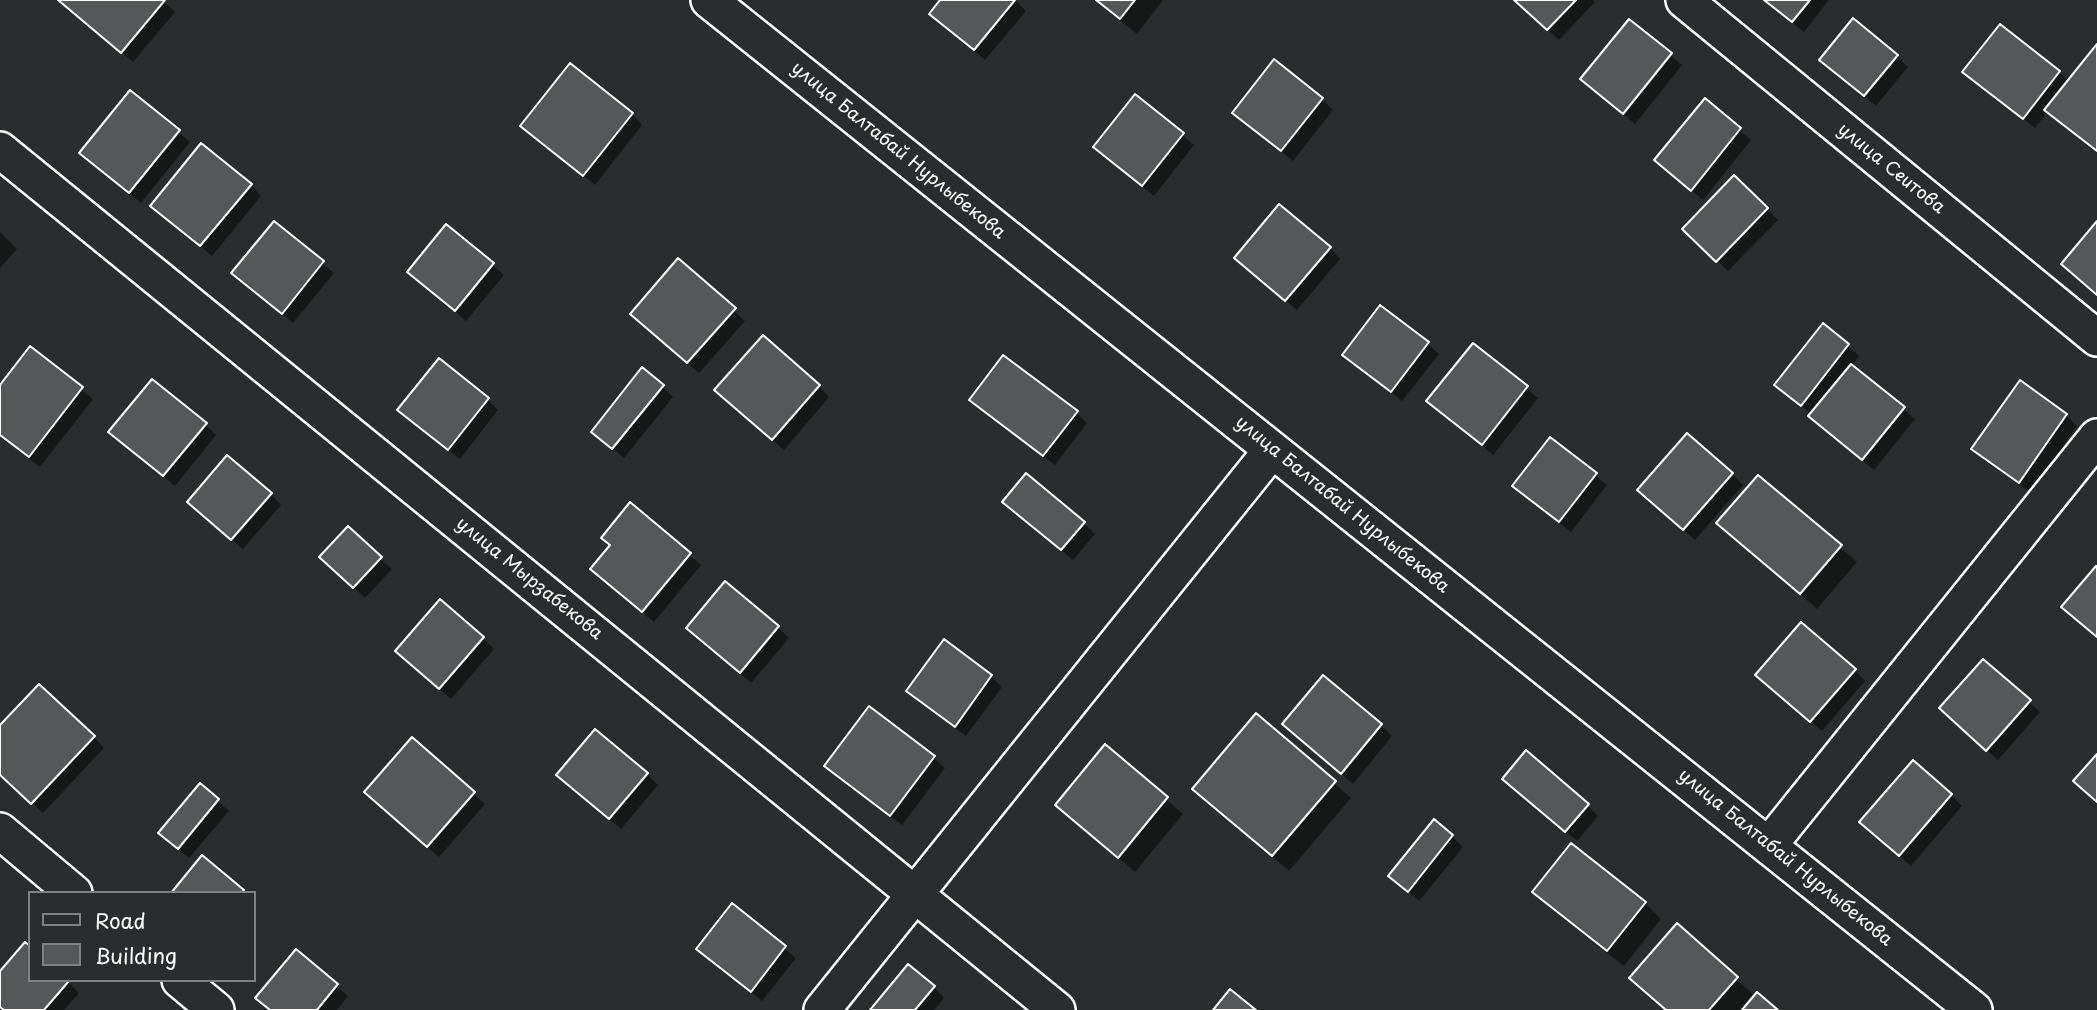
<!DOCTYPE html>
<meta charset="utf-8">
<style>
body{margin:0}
#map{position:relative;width:2097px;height:1010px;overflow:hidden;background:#2a2d2e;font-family:"Playpen Sans",sans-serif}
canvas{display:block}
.legend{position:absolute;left:28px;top:891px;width:228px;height:91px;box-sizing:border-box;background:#2a2d2e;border:2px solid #7f8182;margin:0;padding:9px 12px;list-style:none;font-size:21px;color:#fff}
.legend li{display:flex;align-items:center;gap:14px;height:35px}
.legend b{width:35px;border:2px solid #7f8182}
</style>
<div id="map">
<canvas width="2097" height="1010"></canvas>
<ul class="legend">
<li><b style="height:9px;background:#2a2d2e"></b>Road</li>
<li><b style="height:19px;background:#555758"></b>Building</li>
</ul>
</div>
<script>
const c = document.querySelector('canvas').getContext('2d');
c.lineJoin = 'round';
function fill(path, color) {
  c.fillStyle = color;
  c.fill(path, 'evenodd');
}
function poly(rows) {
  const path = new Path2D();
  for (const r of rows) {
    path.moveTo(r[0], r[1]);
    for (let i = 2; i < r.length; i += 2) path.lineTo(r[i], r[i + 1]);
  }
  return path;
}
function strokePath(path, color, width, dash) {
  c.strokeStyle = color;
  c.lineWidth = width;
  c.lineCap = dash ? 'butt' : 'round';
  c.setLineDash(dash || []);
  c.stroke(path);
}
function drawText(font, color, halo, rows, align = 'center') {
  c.font = font + ' "Playpen Sans",sans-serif';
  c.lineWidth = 6;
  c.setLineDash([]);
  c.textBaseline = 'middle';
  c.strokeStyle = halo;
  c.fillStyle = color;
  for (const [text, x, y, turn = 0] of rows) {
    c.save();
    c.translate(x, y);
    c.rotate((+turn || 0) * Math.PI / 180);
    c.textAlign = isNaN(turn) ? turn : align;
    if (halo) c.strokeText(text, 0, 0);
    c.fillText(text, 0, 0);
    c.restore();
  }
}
const shadow = poly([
 [60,0,163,0,175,12,133,62],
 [942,0,1015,0,1026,11,985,60,942,24],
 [1094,0,1163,0,1137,34],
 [1516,0,1593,0,1595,2,1559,40],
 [1763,0,1829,0,1804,32],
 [1630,21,1682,65,1635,124,1583,79],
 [2097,47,2097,149,2063,123,2061,124,2048,111,2035,128,1965,71,2059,72,2069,82],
 [1897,56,1908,67,1876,106,1821,60],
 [131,92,190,142,141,203,92,163],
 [1136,96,1194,145,1154,196,1107,158],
 [1322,99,1333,110,1293,161,1234,113],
 [1705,100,1751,140,1703,200,1656,160],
 [632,114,642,125,595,185,523,126],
 [1734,177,1778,220,1728,271,1684,229],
 [251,185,261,196,212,256,163,216],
 [274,223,334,273,293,323,244,284],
 [446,227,504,275,466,321,409,272],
 [0,232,17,249,0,268],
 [1330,248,1340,259,1297,310,1247,269],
 [679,261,745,321,699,373,643,325],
 [1428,344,1439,354,1402,401,1345,355],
 [1473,345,1538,398,1493,455,1429,401],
 [1848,345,1859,356,1851,366,1915,419,1874,470,1821,427,1810,416,1812,415,1777,385],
 [31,349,93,399,40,467,0,436,0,388],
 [662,386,673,397,624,458,602,439],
 [819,386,829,397,784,450,728,401],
 [972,399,1076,412,1087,423,1055,465,983,410],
 [488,400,498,410,460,459,399,410],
 [2066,415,2077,426,2031,493,1984,460,1974,449],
 [206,425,216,435,175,486,122,443],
 [1550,439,1607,485,1571,532,1514,486],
 [1732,474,1743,485,1695,540,1639,490],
 [1758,477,1857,562,1817,609,1719,523],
 [271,494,281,505,243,549,200,513],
 [631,505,701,565,654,622,603,580,612,545],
 [1015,512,1084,523,1095,534,1073,560],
 [348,529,392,569,365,598,322,557],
 [778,627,789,638,751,683,688,628],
 [483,638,494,649,451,699,408,662],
 [1855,670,1865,681,1822,731,1768,685],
 [991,676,1002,687,966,736,919,702,908,691],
 [2029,702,2040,712,1998,760,1952,719],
 [870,709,934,758,945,768,902,825,837,777,827,766],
 [1256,716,1351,798,1289,871,1194,788],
 [1284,724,1381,725,1392,736,1353,784],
 [0,728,94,737,104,748,43,813,0,773],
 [412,739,485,804,439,857,377,803],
 [1105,747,1183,814,1135,872,1057,805],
 [647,774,658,785,621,829,569,785],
 [200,786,229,811,189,858,171,843],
 [1515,789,1587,805,1598,816,1577,841],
 [1951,795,1962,806,1911,866,1872,833],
 [1452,836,1463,847,1419,901,1391,876],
 [1534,892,1645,903,1661,919,1624,966,1550,908],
 [732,905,796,958,762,1001,698,949],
 [1677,926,1753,994,1739,1010,1666,1010,1631,978],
 [296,952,348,996,337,1010,270,1010,258,998],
 [0,973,30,980,66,980,79,993,64,1010,5,1010,0,1006],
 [934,987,944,998,934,1010,873,1010]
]);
const building = poly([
 [58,0,165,0,121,53,58,0],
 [940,0,1015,0,974,50,929,14,940,0],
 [1096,0,1135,0,1120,19,1096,0],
 [1514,0,1576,0,1547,30,1514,0],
 [1764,0,1810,0,1792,22,1764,0],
 [1853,18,1898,55,1864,96,1819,60,1853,18],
 [1629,19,1672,53,1623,114,1580,79,1629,19],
 [2000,24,2060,71,2023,119,1962,72,2000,24],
 [2097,44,2097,151,2044,110,2097,44],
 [1274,59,1323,98,1281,151,1232,113,1274,59],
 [570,63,633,113,583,176,520,126,570,63],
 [130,90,180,130,129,193,79,153,130,90],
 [1135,94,1184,133,1142,186,1093,147,1135,94],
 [1705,98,1741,128,1691,191,1654,160,1705,98],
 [201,143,252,184,200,246,150,206,201,143],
 [1734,175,1768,208,1716,262,1682,229,1734,175],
 [1279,204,1331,247,1285,301,1234,258,1279,204],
 [274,221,324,261,282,314,231,273,274,221],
 [2097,221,2097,295,2061,264,2097,221],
 [446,224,494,263,455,311,407,272,446,224],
 [678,258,736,308,687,363,630,314,678,258],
 [1380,305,1429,342,1391,392,1342,355,1380,305],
 [1823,323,1849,344,1801,406,1774,385,1823,323],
 [763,335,820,385,772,440,714,390,763,335],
 [1473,343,1528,386,1482,445,1426,401,1473,343],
 [30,346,83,387,29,457,0,435,0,385,30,346],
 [1003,355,1078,411,1043,456,969,400,1003,355],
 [439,358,489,398,448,450,397,410,439,358],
 [1851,364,1905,407,1862,460,1808,416,1851,364],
 [642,367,664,385,612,449,591,432,642,367],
 [152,379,207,423,163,476,108,432,152,379],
 [2020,380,2067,414,2019,483,1971,449,2020,380],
 [1687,433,1733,473,1683,530,1637,490,1687,433],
 [1550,437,1597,473,1559,522,1512,486,1550,437],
 [227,455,272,493,231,540,187,502,227,455],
 [1026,473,1085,522,1061,550,1002,502,1026,473],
 [1758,475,1842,545,1800,594,1716,523,1758,475],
 [630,502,691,553,642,612,590,569,610,545,601,538,630,502],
 [348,526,382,557,353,588,319,557,348,526],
 [2096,566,2097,566,2097,637,2061,607,2096,566],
 [725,581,779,626,740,673,686,628,725,581],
 [440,599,484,637,439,689,395,651,440,599],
 [1801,622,1856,669,1810,722,1755,675,1801,622],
 [944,639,992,675,955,727,906,691,944,639],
 [1983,659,2031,700,1986,751,1939,708,1983,659],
 [1323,675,1382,724,1341,774,1282,724,1323,675],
 [39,684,95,736,31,804,0,775,0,725,39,684],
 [869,706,935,756,890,816,824,766,869,706],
 [1256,713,1336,781,1272,856,1192,789,1256,713],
 [595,729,648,773,609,819,556,775,595,729],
 [412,737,475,792,427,847,364,792,412,737],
 [1105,744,1168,797,1118,858,1055,805,1105,744],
 [1526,750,1589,804,1565,832,1502,779,1526,750],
 [2097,754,2097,802,2073,781,2097,754],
 [1913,760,1952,794,1899,856,1859,822,1913,760],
 [200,783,219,799,178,849,158,833,200,783],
 [1434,819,1453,835,1408,892,1388,876,1434,819],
 [1571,843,1646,902,1607,951,1532,892,1571,843],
 [202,855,244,890,242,893,171,893,202,855],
 [732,903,786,946,751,992,696,949,732,903],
 [1677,923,1738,977,1709,1010,1666,1010,1629,978,1677,923],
 [25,942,30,946,30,980,69,981,44,1010,4,1010,0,1007,0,971,25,942],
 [296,949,338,984,317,1010,270,1010,255,998,296,949],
 [908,964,935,986,915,1010,870,1010,908,964],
 [1230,989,1256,1010,1213,1010,1230,989],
 [1757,992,1778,1010,1742,1010,1757,992]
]);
const street = poly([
 [709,0,1974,1010],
 [1684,0,2097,338],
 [0,150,1057,1010],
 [0,831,74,893],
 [1769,845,2097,437],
 [180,980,216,1010],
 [822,1010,1272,450]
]);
const streetNames = [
 ["улица Балтабай Нурлыбекова",898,151,39],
 ["улица Сеитова",1891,169,39],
 ["улица Балтабай Нурлыбекова",1342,505,39],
 ["улица Мырзабекова",529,579,39],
 ["улица Балтабай Нурлыбекова",1785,858,39]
];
fill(shadow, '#0007');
fill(building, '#555758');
strokePath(building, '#fff', 2);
strokePath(street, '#fff', 40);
strokePath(street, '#2a2d2e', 35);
drawText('18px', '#fff', '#2a2d2e', streetNames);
</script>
